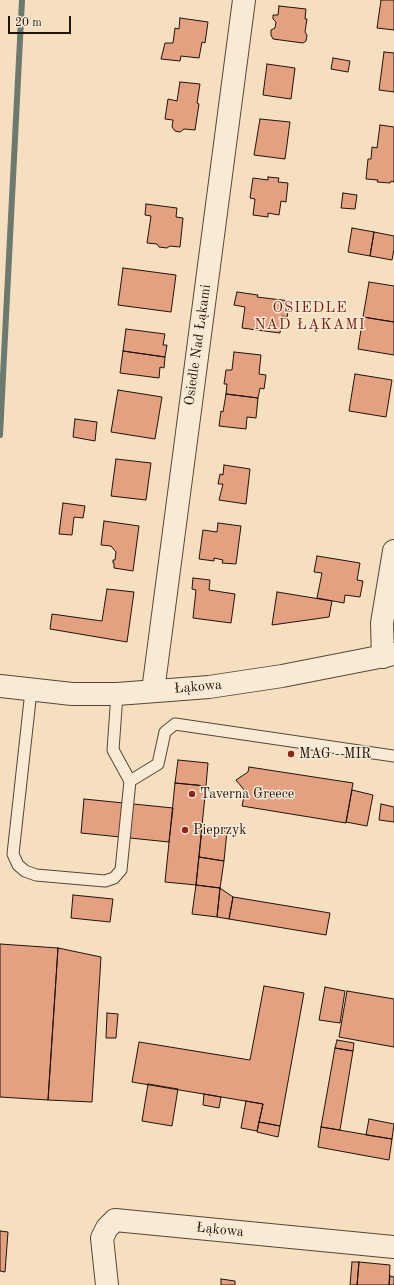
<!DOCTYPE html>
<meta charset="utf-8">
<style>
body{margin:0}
#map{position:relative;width:394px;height:1285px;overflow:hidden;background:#f6dfbf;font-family:"Old Standard TT",serif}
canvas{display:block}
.scale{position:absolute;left:8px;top:16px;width:63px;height:18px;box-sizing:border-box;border:2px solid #20130c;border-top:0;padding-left:5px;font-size:12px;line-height:14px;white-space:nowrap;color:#20130c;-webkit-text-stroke:3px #f9ead5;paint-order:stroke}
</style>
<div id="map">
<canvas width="394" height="1285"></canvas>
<div class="scale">20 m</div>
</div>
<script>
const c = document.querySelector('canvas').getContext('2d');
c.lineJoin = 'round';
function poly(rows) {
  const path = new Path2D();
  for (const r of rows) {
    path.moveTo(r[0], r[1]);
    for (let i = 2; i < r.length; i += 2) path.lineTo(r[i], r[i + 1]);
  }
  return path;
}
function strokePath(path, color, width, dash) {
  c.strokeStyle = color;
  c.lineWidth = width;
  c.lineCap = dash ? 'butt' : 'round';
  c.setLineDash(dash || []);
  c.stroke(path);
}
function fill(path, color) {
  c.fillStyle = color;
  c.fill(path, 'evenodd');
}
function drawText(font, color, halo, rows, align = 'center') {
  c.font = font + ' "Old Standard TT",serif';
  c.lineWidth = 3;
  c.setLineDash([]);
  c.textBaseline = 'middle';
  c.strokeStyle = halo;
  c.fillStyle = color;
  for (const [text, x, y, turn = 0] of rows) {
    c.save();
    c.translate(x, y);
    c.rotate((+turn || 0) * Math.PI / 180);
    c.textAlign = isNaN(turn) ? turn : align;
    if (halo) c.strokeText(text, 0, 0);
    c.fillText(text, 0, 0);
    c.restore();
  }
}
const stream = poly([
 [0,435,22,0]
]);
const building = poly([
 [381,0,394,0,394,30,377,28,381,0],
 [279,6,306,9,305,19,307,19,305,32,307,35,306,41,303,43,273,39,271,35,271,30,275,28,276,22,273,19,273,15,278,15,279,6],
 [180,18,208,22,205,43,202,42,199,58,181,56,180,61,161,59,165,43,173,43,175,28,179,29,180,18],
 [384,52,394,53,394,92,379,90,384,52],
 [333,58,350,61,348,72,331,69,333,58],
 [267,64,295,68,291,99,263,95,267,64],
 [180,82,200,84,197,103,199,104,195,130,184,129,180,132,175,131,172,127,173,120,165,119,168,99,177,101,180,82],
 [260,119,290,122,285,159,254,155,260,119],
 [380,125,394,127,394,182,391,181,390,183,377,182,378,180,366,179,368,159,371,159,372,147,377,148,380,125],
 [268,177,279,178,278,182,288,183,286,202,281,201,279,215,268,213,268,217,253,215,255,199,250,198,253,178,268,180,268,177],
 [343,193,357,195,355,209,341,208,343,193],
 [146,204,177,208,176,217,183,218,180,247,170,246,167,248,159,247,157,244,147,243,151,216,145,215,146,204],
 [352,228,374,232,370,256,348,252,352,228],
 [374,232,394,236,394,249,392,260,370,256,374,232],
 [123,268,176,275,171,312,118,305,123,268],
 [369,282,394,286,394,322,363,317,369,282],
 [237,292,258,295,257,297,290,301,287,317,282,316,280,333,242,328,245,307,234,305,237,292],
 [363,317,394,322,394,355,358,349,363,317],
 [126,329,165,334,163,345,167,345,165,357,123,351,126,329],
 [123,351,165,357,164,368,160,367,159,378,120,373,123,351],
 [234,352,261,355,259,374,266,375,264,389,260,388,258,398,226,394,227,384,224,384,226,370,232,370,234,352],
 [355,374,392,380,386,417,349,411,355,374],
 [118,390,162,397,155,439,111,432,118,390],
 [226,394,258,398,256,418,247,417,246,429,219,426,221,411,223,412,226,394],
 [75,419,97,422,95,441,73,437,75,419],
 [116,459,151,463,146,500,111,496,116,459],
 [224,465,250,469,246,504,219,500,223,484,218,484,220,474,223,475,224,465],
 [63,503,85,506,83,518,74,517,72,535,59,534,63,503],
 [104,521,139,526,133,571,114,568,114,563,113,563,113,560,115,560,116,552,111,546,101,545,104,521],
 [218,523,241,526,236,564,222,563,223,560,214,558,214,561,199,559,203,530,217,532,218,523],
 [317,556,360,563,357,580,363,581,360,597,345,595,344,603,317,598,322,573,314,572,317,556],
 [193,578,210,580,209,590,235,594,231,623,193,618,196,590,192,589,193,578],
 [107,589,134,592,127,642,50,629,52,614,102,621,107,589],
 [277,592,332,601,329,617,272,625,277,592],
 [178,760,208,763,206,786,175,783,178,760],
 [249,767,353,783,346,823,242,806,245,791,236,780,248,772,249,767],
 [175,783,206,786,196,885,165,882,175,783],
 [352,790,373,795,367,826,346,822,352,790],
 [84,799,173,808,169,842,81,833,84,799],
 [381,804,394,807,394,822,379,820,381,804],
 [202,828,227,831,224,861,199,857,202,828],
 [199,857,224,861,220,888,196,885,199,857],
 [196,885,220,888,217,917,192,914,196,885],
 [220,888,233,897,229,919,217,917,220,888],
 [73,895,113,899,110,922,71,918,73,895],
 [233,897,330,913,326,935,229,919,233,897],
 [0,944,58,948,48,1100,0,1097,0,944],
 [58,948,101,957,92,1102,48,1100,58,948],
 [264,986,304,993,280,1126,259,1122,263,1104,132,1082,139,1042,250,1060,264,986],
 [325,987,345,991,340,1023,319,1020,325,987],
 [347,991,394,999,394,1047,339,1037,347,991],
 [107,1013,118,1014,116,1038,106,1038,107,1013],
 [337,1040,354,1043,353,1051,335,1048,337,1040],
 [335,1048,353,1051,340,1130,321,1127,335,1048],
 [148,1084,178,1089,172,1126,142,1121,148,1084],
 [204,1094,221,1097,219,1108,203,1105,204,1094],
 [246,1101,263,1104,257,1131,241,1128,246,1101],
 [369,1119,394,1124,392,1139,366,1135,369,1119],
 [259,1122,280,1126,278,1137,257,1132,259,1122],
 [321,1127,392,1139,389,1160,318,1147,321,1127],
 [0,1231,8,1232,5,1272,0,1271,0,1231],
 [352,1262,359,1262,357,1285,350,1285,352,1262],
 [359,1262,390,1265,389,1285,357,1285,359,1262],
 [390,1276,394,1277,394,1285,389,1285,390,1276],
 [221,1279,235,1281,235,1285,221,1285,221,1279]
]);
const service = poly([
 [31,691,13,854,18,865,25,871,36,875,105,881,114,878,121,870,130,781,113,750,117,694],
 [130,781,158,764,165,732,175,724,394,756]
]);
const minor = poly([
 [383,657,382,623,394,551],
 [153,691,244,0],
 [107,1285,102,1238,107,1228,115,1220,394,1247]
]);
const tertiary = poly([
 [0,686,72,694,117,694,209,687,282,676,394,654]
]);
const markers = [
 [291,754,4,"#8f2418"],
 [192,794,4,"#8f2418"],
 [185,830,4,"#8f2418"]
];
const streetNames = [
 ["Osiedle Nad Łąkami",198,345,-82],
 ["Łąkowa",198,687,-5],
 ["Łąkowa",220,1230,6]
];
const poiNames = [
 ["MAG - MIR",299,754],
 ["Taverna Greece",200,794],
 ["Pieprzyk",193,830]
];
const neighbourhoodNames = [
 ["OSIEDLE",310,308],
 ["NAD ŁĄKAMI",310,325]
];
strokePath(stream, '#6b796f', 6);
fill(building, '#e3a182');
strokePath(building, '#20130c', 1);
strokePath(service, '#564639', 13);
strokePath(minor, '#564639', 24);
strokePath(tertiary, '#564639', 24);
strokePath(service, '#f9ead5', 11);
strokePath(minor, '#f9ead5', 22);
strokePath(tertiary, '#f9ead5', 22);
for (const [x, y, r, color] of markers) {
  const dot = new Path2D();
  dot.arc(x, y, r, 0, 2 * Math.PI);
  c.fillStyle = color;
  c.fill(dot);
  strokePath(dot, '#f9ead5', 1.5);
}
drawText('14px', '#20130c', '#f9ead5', streetNames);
drawText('14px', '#20130c', '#f9ead5', poiNames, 'left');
c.letterSpacing = '1px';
drawText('15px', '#7a1f14', '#f9ead5', neighbourhoodNames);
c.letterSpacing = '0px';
</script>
